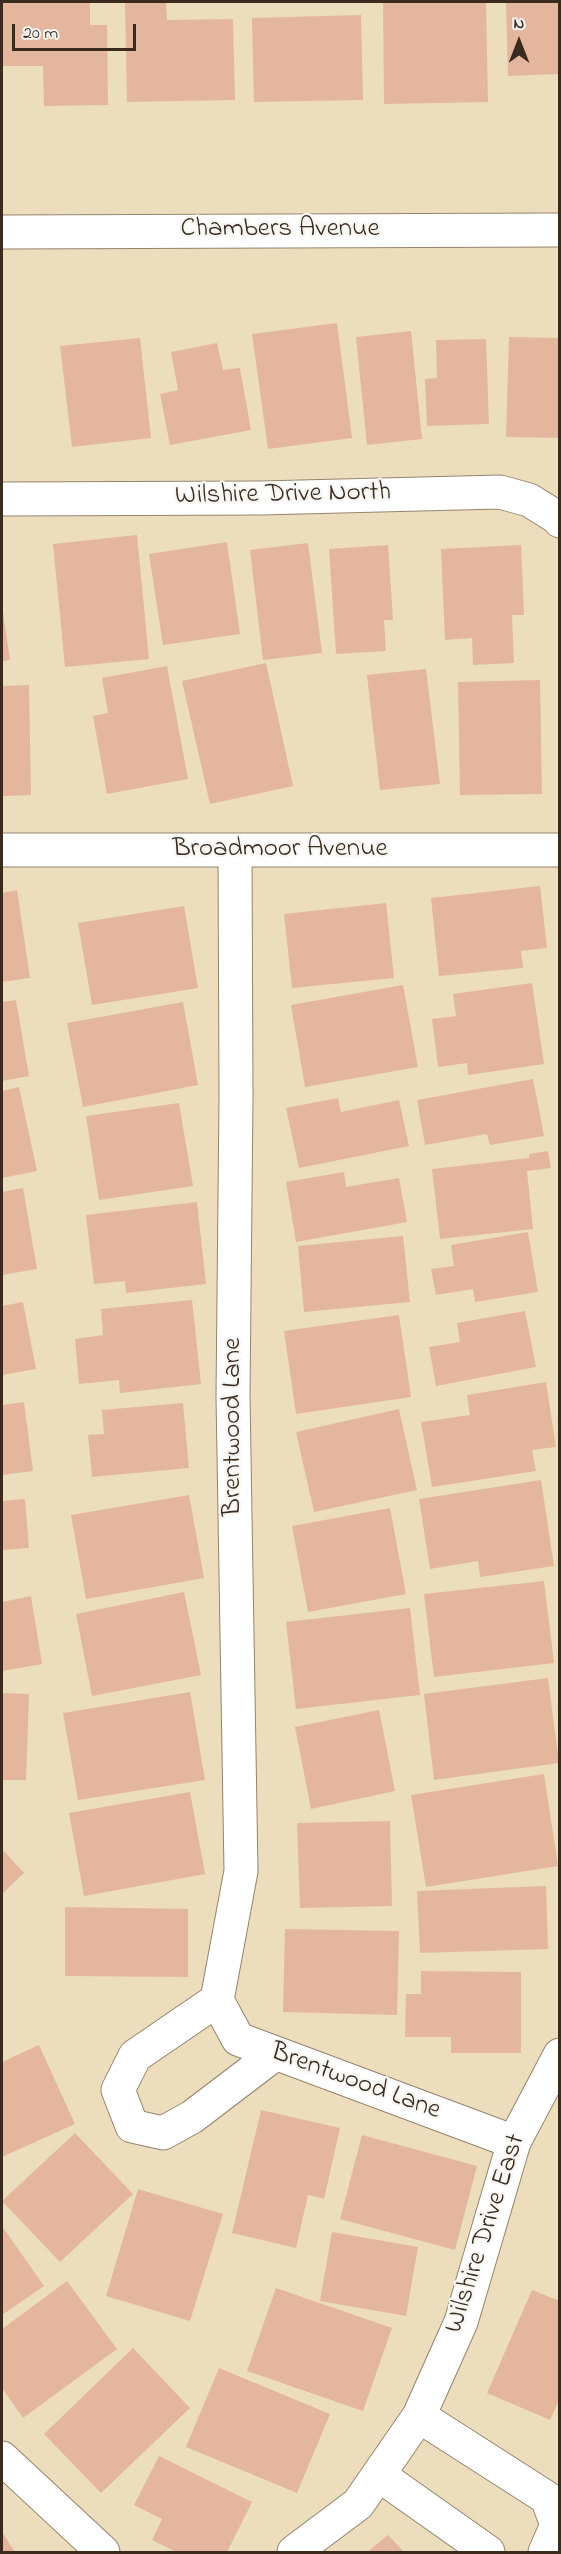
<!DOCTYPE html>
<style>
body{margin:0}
#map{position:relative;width:561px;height:2554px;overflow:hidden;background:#ecdebc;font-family:"Indie Flower",sans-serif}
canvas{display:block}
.frame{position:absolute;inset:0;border:3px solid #3b2a1e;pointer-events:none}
.north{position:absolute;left:489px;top:12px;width:60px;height:60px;-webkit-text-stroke:4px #f6f6f2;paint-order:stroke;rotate:0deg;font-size:16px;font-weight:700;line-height:24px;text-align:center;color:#3b2a1e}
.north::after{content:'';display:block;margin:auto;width:21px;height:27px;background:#3b2a1e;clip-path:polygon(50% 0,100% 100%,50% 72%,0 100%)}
.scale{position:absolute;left:12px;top:24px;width:124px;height:27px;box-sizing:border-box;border:3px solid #3b2a1e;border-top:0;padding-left:8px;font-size:18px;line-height:21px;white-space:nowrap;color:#3b2a1e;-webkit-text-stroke:4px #f6f6f2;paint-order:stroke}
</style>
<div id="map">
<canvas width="561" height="2554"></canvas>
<div class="frame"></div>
<div class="north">N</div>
<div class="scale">20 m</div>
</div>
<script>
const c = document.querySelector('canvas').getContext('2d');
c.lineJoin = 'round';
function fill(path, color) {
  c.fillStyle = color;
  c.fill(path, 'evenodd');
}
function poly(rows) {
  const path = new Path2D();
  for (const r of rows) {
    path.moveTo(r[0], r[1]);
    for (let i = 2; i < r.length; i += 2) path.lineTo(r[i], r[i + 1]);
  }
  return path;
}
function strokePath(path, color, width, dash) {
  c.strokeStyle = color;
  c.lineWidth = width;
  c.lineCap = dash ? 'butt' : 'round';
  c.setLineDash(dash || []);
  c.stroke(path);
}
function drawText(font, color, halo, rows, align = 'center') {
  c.font = font + ' "Indie Flower",sans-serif';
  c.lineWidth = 4.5;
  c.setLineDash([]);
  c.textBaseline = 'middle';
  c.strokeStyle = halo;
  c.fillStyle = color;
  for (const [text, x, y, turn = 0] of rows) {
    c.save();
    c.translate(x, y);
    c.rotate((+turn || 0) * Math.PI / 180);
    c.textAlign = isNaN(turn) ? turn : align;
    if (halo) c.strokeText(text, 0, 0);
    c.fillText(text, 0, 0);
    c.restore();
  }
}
const building = poly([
 [2,2,90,2,90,25,107,25,108,105,44,106,43,66,2,66],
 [125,2,166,2,167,20,233,19,235,100,127,102],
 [383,2,486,2,488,102,384,104],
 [506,2,560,2,560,74,508,76],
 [361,15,363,100,254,102,252,18],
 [337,323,352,438,268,449,252,334],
 [411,331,422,439,367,445,356,337],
 [509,337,560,338,560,438,506,437],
 [140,338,151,438,72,447,60,346],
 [486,339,489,424,427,426,425,379,437,378,436,340],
 [217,343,223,370,240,368,251,430,170,445,160,394,178,390,171,352],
 [137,535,149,659,65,667,53,544],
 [227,542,240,634,163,645,149,554],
 [308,543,322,653,263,660,250,550],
 [388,545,393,620,384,620,386,651,336,654,329,549],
 [521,545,524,615,512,615,514,663,473,665,472,638,445,640,441,549],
 [2,605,10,660,2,661],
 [266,663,293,786,210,804,182,681],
 [167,666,188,779,107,794,93,716,108,713,102,678],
 [426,669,440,784,380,790,367,675],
 [540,680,542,794,460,795,458,682],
 [29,685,31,795,2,796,2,686],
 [540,886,547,948,521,951,523,968,439,976,431,898],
 [17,890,30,978,2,982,2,893],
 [386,903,394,978,292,988,284,914],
 [184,906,198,988,92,1005,78,923],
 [532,983,544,1064,468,1075,467,1063,438,1067,432,1019,456,1016,453,994],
 [403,985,418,1067,305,1087,291,1005],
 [16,1000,29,1076,2,1081,2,1002],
 [183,1002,198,1085,83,1107,67,1023],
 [533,1079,544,1136,490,1145,487,1134,425,1145,417,1100],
 [19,1087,37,1171,2,1178,2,1091],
 [338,1098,341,1112,399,1100,409,1146,299,1168,286,1108],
 [179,1103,193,1186,99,1200,86,1116],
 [548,1151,551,1168,527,1171,533,1229,440,1239,432,1169,529,1158,529,1154],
 [344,1172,346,1187,399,1178,407,1222,296,1242,286,1182],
 [23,1188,37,1269,2,1275,2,1192],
 [197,1202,206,1284,126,1293,125,1281,94,1284,86,1215],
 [528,1232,538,1292,475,1302,473,1289,436,1295,431,1269,454,1266,451,1245],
 [403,1236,410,1302,304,1312,298,1246],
 [192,1300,201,1384,120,1393,119,1380,79,1384,75,1339,103,1335,101,1309],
 [23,1302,36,1369,2,1375,2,1306],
 [525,1311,536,1367,436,1386,429,1347,460,1342,457,1323],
 [399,1315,411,1397,296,1414,284,1331],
 [546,1382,556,1447,532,1450,536,1471,432,1487,421,1422,470,1415,467,1395],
 [24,1402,33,1471,2,1475,2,1405],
 [183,1403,189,1468,92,1477,88,1435,104,1434,102,1410],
 [399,1409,417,1490,314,1512,296,1432],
 [541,1480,554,1566,480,1577,478,1561,430,1569,419,1499],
 [189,1495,204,1578,86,1599,71,1515],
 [25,1499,29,1548,2,1550,2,1501],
 [390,1508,406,1594,308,1612,292,1526],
 [544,1581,554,1663,434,1677,424,1594],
 [184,1592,201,1675,92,1696,76,1614],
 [31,1596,42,1664,2,1671,2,1602],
 [410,1608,420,1695,296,1709,286,1622],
 [548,1678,559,1763,434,1780,424,1694],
 [190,1692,205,1780,78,1800,63,1713],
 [2,1693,29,1694,26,1780,2,1780],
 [379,1710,395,1791,311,1809,295,1727],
 [544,1774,558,1866,426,1887,411,1795],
 [190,1792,205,1874,84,1896,69,1813],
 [390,1821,392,1906,300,1908,297,1823],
 [2,1849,24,1873,2,1894],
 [546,1886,548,1949,420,1953,417,1891],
 [65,1907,188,1909,188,1977,65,1976],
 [285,1929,399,1931,397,2015,283,2012],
 [421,1971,521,1972,521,2053,451,2053,451,2037,405,2037,406,1994,421,1994],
 [39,2045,75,2124,2,2157,2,2062],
 [261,2110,340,2128,324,2199,308,2195,296,2248,232,2233],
 [75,2133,133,2194,60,2262,2,2201],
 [362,2135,477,2166,455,2250,340,2219],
 [138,2189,223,2214,190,2321,106,2296],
 [2,2226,44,2286,2,2315],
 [332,2232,418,2247,406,2316,320,2301],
 [67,2281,117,2349,23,2418,2,2388,2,2329],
 [276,2288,392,2328,363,2411,247,2371],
 [532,2290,560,2301,560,2398,550,2420,487,2393],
 [133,2348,190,2408,101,2493,44,2434],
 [219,2368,330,2414,297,2493,186,2447],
 [159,2456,252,2502,227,2552,176,2552,152,2540,162,2519,134,2505],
 [2,2532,15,2552,2,2552],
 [388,2535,404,2552,367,2552]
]);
const minor = poly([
 [2,232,560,230],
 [2,499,261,498,500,492,529,500,558,518,560,521],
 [2,850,560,850],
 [235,852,236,1097,233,1396,241,1871,217,2000,135,2056,118,2090,132,2126,163,2133,192,2117,276,2053],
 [217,2000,238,2039,514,2142],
 [419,2416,547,2498,557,2525,545,2552],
 [2,2458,103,2552],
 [379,2475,488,2552],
 [294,2552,358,2504,419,2416,461,2322,514,2142,560,2055]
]);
const streetNames = [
 ["Chambers Avenue",280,231],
 ["Wilshire Drive North",283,496,-1],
 ["Broadmoor Avenue",280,851],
 ["Brentwood Lane",235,1427,-90],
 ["Brentwood Lane",355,2083,20],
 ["Wilshire Drive East",487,2234,-72]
];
fill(building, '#e4b69e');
strokePath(minor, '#94846d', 35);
strokePath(minor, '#fff', 33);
drawText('27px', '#3b2a1e', '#f6f6f2', streetNames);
</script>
